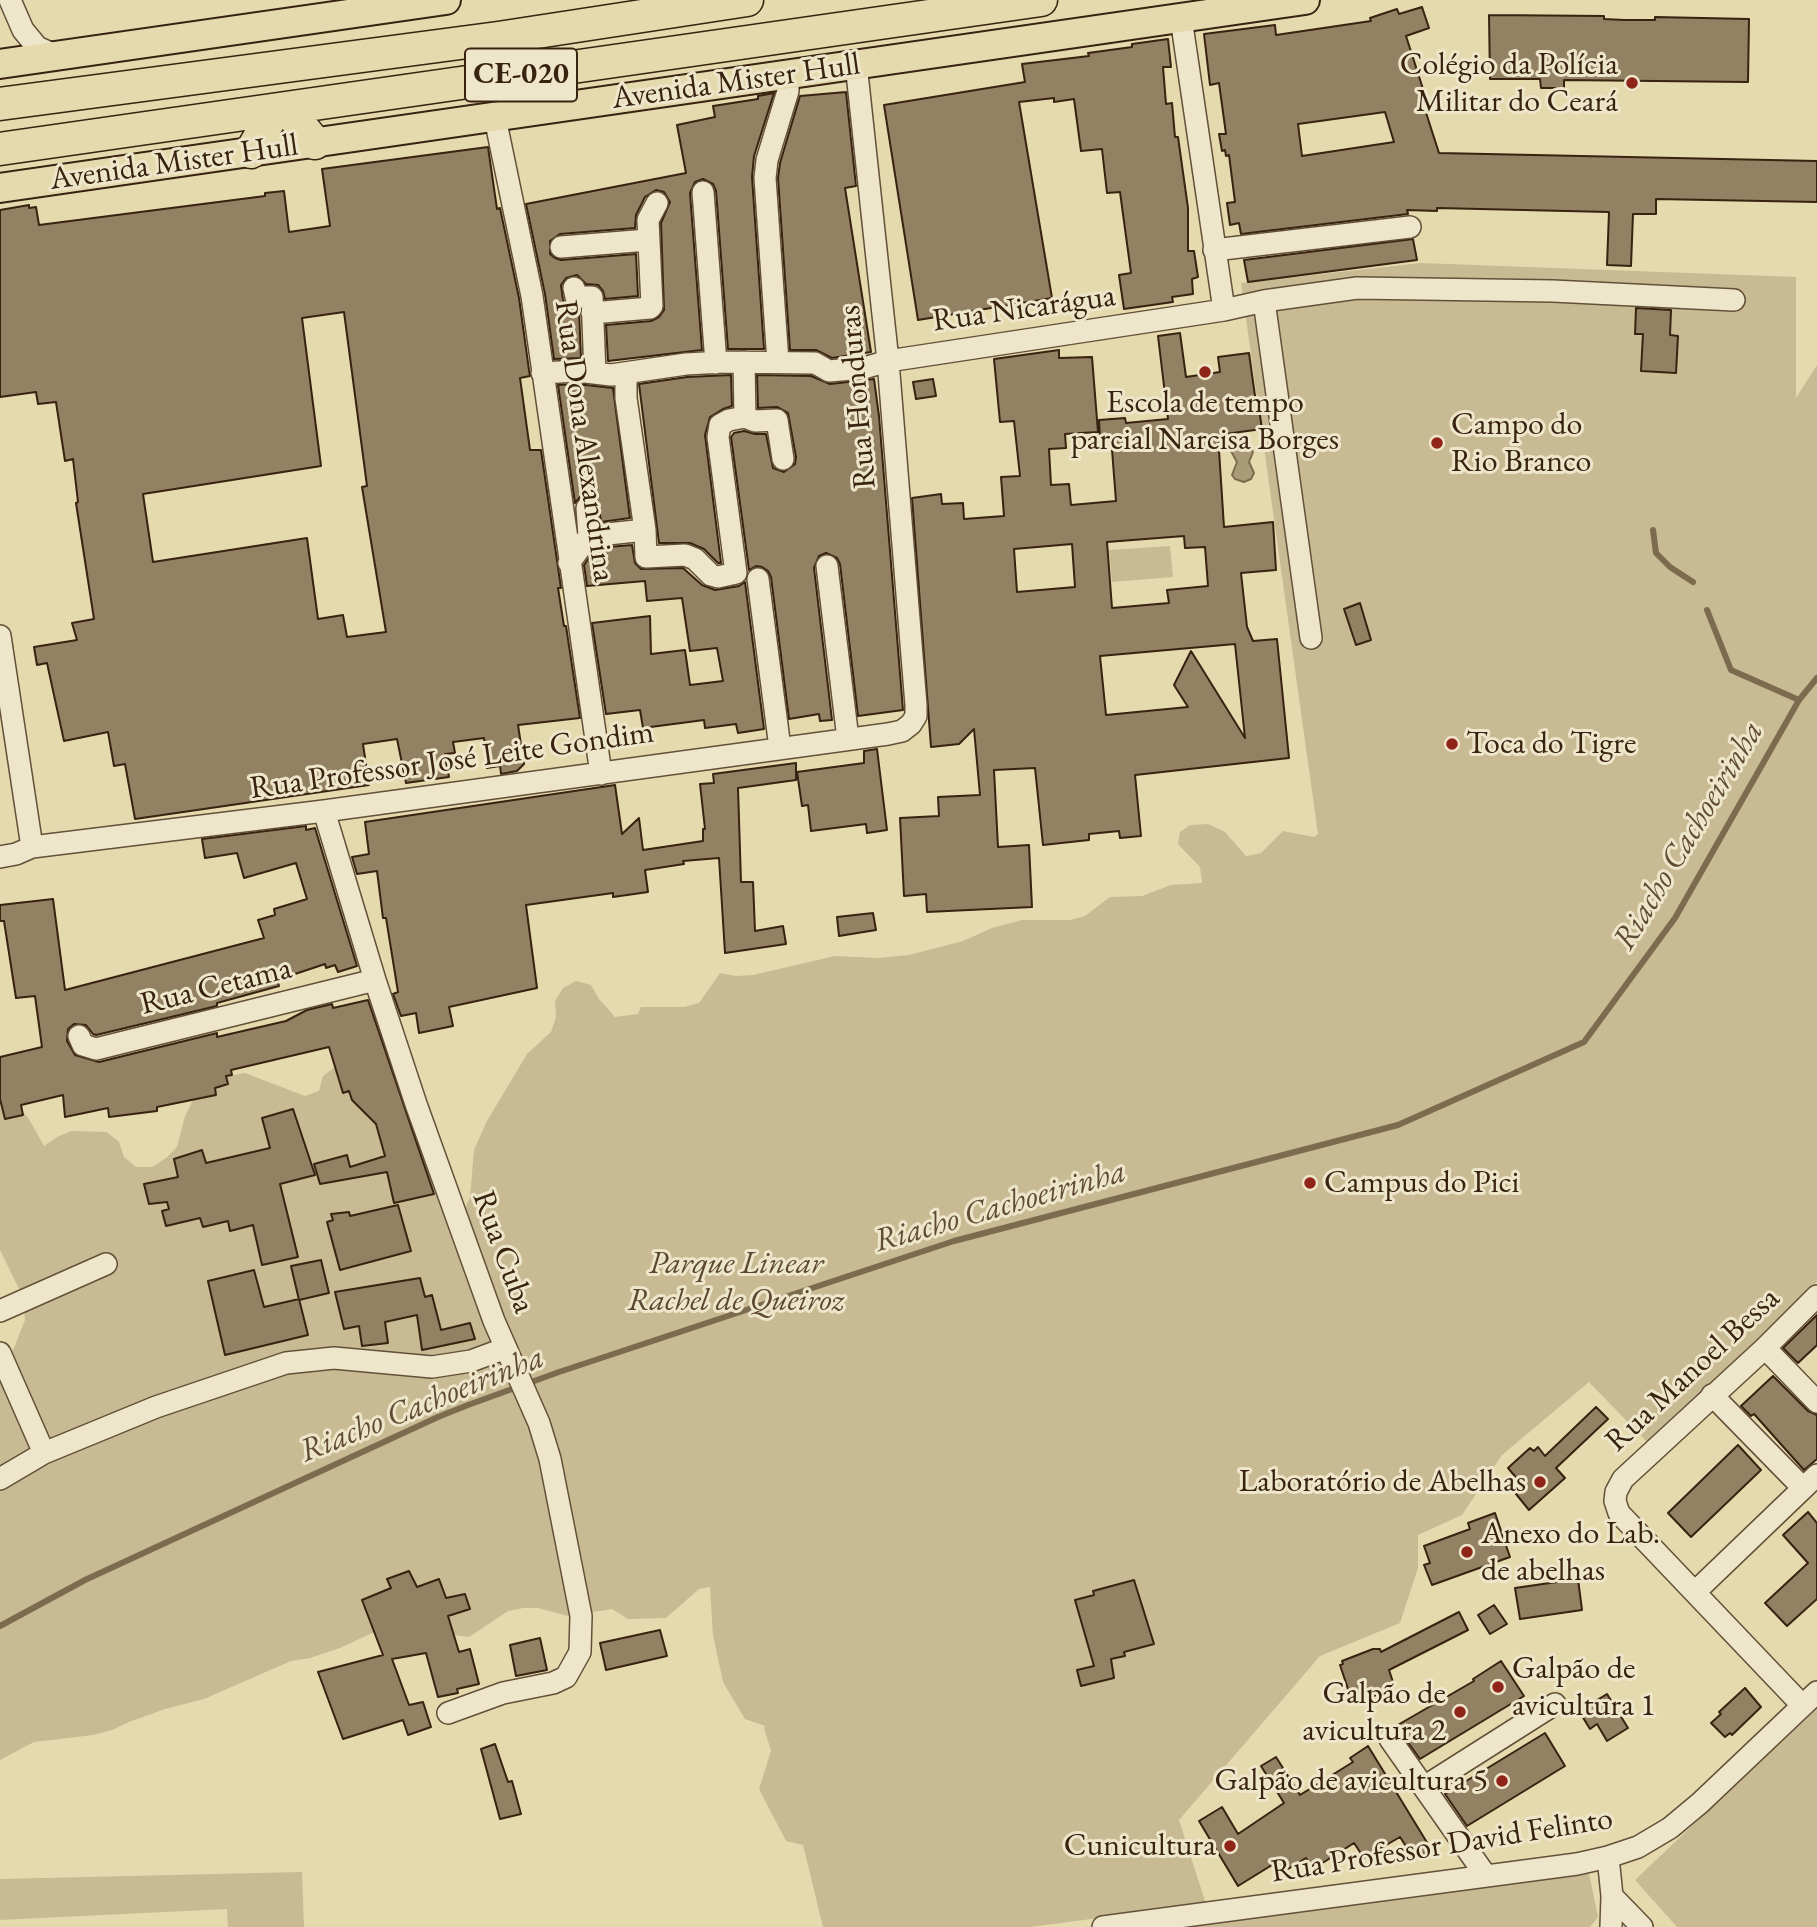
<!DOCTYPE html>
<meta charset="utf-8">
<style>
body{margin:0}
canvas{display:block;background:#e5d9ae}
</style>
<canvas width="1817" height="1927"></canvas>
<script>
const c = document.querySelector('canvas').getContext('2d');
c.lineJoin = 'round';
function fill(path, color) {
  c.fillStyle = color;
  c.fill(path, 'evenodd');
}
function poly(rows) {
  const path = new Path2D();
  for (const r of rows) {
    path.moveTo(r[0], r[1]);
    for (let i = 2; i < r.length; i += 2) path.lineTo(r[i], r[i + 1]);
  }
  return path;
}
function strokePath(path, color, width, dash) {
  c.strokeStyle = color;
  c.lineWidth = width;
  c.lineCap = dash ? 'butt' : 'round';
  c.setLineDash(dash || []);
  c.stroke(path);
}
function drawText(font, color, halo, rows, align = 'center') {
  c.font = font + ' "EB Garamond",serif';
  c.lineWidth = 6;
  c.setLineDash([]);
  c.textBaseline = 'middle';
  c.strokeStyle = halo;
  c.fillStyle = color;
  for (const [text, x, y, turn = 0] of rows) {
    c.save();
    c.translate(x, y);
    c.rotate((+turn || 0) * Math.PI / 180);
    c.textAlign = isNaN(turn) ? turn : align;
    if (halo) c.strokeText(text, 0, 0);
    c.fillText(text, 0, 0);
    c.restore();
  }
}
const green = poly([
 [1421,263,1796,277,1796,398,1817,365,1817,1282,1648,1443,1589,1382,1502,1455,1462,1515,1418,1535,1418,1568,1400,1623,1320,1656,1179,1820,1206,1904,1030,1927,823,1927,803,1845,786,1841,759,1789,771,1751,764,1728,765,1726,745,1719,723,1682,713,1635,710,1587,699,1589,666,1618,628,1619,612,1609,568,1616,538,1608,523,1608,508,1611,469,1637,454,1635,442,1625,396,1622,340,1648,310,1658,291,1661,204,1699,165,1709,129,1722,112,1730,93,1735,34,1742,0,1760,0,1368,14,1348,25,1320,23,1297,0,1250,0,1085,29,1119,44,1146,59,1136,72,1131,107,1132,119,1142,124,1157,136,1167,152,1167,166,1158,177,1147,185,1116,192,1102,203,1091,230,1076,245,1073,305,1096,319,1091,323,1076,335,1067,383,1066,391,1045,464,1211,470,1197,474,1150,487,1121,527,1054,551,1032,556,1017,555,1001,563,988,576,981,591,985,599,999,615,1017,638,1014,641,1007,684,1007,699,1003,720,973,736,976,753,975,835,956,877,958,909,955,963,941,992,928,1022,920,1070,920,1085,916,1110,897,1142,896,1171,885,1202,883,1200,867,1178,844,1180,832,1190,825,1208,824,1225,832,1246,856,1261,853,1283,831,1314,837,1318,834,1241,283],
 [1170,546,1173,577,1112,582,1109,550],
 [1817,1707,1817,1927,1677,1927,1635,1880],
 [302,1872,304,1927,228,1927,227,1909,0,1920,0,1879],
 [1589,1873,1598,1917,1590,1927,1186,1927]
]);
const water = poly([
 [1235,444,1248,445,1253,452,1249,462,1254,473,1251,479,1244,482,1235,479,1232,475,1237,462,1231,451,1235,444]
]);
const stream = poly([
 [1653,530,1656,553,1670,567,1693,582],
 [1707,610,1731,670,1799,700],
 [0,1626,85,1580,438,1417,468,1405,559,1372,954,1241,1398,1125,1584,1042,1675,918,1799,700,1817,678]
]);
const building = poly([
 [1422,7,1429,28,1406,36,1424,92,1420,94,1439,153,1817,161,1817,202,1656,199,1656,214,1633,214,1631,266,1607,265,1609,212,1437,208,1437,211,1407,210,1408,214,1241,234,1239,223,1230,225,1227,203,1235,202,1229,155,1226,156,1225,150,1222,151,1219,134,1226,134,1219,83,1210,85,1204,34,1275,25,1276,35,1371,21,1370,18,1397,9,1399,14,1422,7],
 [1385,112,1394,142,1302,156,1298,124,1385,112],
 [1489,15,1604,16,1604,19,1624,20,1655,20,1655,17,1749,19,1748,82,1564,80,1564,88,1541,88,1540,79,1490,79,1489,15],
 [1168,39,1171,67,1163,67,1166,104,1172,103,1175,137,1178,137,1188,208,1188,251,1194,251,1198,277,1192,279,1193,294,1172,297,1173,302,1124,309,1119,275,1131,273,1120,192,1107,193,1102,149,1081,151,1074,99,1054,102,1054,98,1019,102,1052,298,918,320,884,105,1025,82,1022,64,1089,56,1088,53,1132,47,1132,44,1168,39],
 [846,92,856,186,845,188,871,352,832,358,816,350,790,350,778,178,780,163,800,96,846,92],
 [774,93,754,156,752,177,764,349,728,349,716,191,713,184,703,179,695,182,690,193,702,350,608,361,606,325,651,321,659,317,664,310,661,223,670,202,664,192,656,190,645,197,636,215,635,228,560,234,550,241,550,254,555,258,561,260,636,254,638,296,605,299,603,291,598,285,586,284,577,275,566,278,561,285,563,300,570,309,579,310,581,358,554,359,545,294,526,204,686,173,677,125,715,117,713,106,758,99,758,96,774,93],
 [488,147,497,209,500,208,519,298,529,370,530,376,520,378,530,450,541,450,561,588,558,588,564,626,566,626,580,718,518,725,524,764,517,771,501,774,500,766,487,768,484,738,453,742,455,753,445,754,449,777,406,783,397,739,363,744,369,785,135,819,125,764,114,766,108,732,64,741,47,663,37,665,34,647,77,640,72,623,94,619,76,503,78,502,73,459,65,461,56,402,38,404,36,392,0,397,0,210,29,205,29,208,36,207,39,225,265,196,265,193,284,191,289,232,330,226,322,169,488,147],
 [344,312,367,486,362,487,386,632,347,637,343,615,318,619,307,538,153,562,143,494,321,466,302,318,344,312],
 [1413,239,1417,260,1248,282,1244,260,1413,239],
 [1636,308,1671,310,1670,335,1678,336,1676,373,1641,371,1643,334,1635,334,1636,308],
 [1180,333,1186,377,1220,372,1218,357,1249,353,1256,403,1258,402,1262,429,1218,435,1224,527,1273,522,1276,570,1241,573,1247,627,1253,641,1277,639,1289,758,1135,775,1141,836,1120,838,1119,831,1089,834,1089,840,1043,845,1035,768,994,770,998,847,1029,845,1032,907,927,912,926,894,904,896,900,818,939,816,938,797,980,795,974,729,959,744,931,747,912,498,941,494,942,504,963,503,964,519,1004,516,1001,477,1020,476,1014,421,1000,422,994,359,1059,350,1059,358,1092,357,1098,432,1065,434,1066,448,1049,449,1051,485,1069,484,1071,505,1116,501,1111,437,1100,438,1099,420,1125,418,1126,423,1168,419,1158,336,1180,333],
 [1184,536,1185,548,1205,547,1208,586,1167,590,1169,603,1112,608,1107,542,1184,536],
 [1072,544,1075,587,1017,592,1014,549,1072,544],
 [1235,644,1245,738,1191,651,1174,685,1188,707,1106,715,1100,656,1235,644],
 [731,375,732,406,723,409,710,417,705,435,721,563,718,563,704,549,690,543,659,543,639,384,687,377,731,375],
 [757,375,811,376,830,384,874,379,879,416,903,710,858,716,840,564,837,558,826,553,819,556,814,568,832,720,820,721,819,714,789,719,771,577,768,571,762,567,756,566,749,570,731,437,734,433,744,431,755,434,766,434,773,468,784,472,795,464,796,457,788,413,777,407,758,408,757,375],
 [933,379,936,396,916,399,913,382,933,379],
 [577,384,613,388,630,518,601,522,598,501,592,496,580,497,575,503,558,385,577,384],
 [632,545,635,563,641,569,683,568,702,585,715,590,739,586,745,582,764,729,738,733,736,724,705,728,704,720,643,728,640,710,606,714,592,623,650,616,651,654,685,650,690,685,723,681,717,648,690,651,682,598,647,601,645,581,587,586,584,565,596,548,632,545],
 [1360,603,1371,640,1356,645,1344,609,1360,603],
 [877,749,887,830,867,833,866,824,811,831,808,805,802,806,797,772,864,763,864,751,877,749],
 [796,763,796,780,738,788,741,882,753,882,755,931,783,926,786,944,725,953,719,858,683,861,684,864,645,870,648,892,613,897,613,893,526,905,537,988,449,1007,453,1026,419,1033,416,1013,401,1016,393,994,398,992,386,918,383,918,377,871,357,874,352,857,369,854,365,822,615,785,622,834,639,818,643,850,703,841,703,829,705,829,700,784,714,783,713,774,796,763],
 [306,826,306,830,315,828,357,966,338,972,335,965,326,968,325,964,277,980,279,986,217,1003,217,1006,96,1035,93,1034,86,1025,74,1024,68,1029,67,1041,75,1055,99,1062,217,1033,217,1037,286,1021,307,1010,332,1004,333,1008,368,1000,434,1194,394,1203,387,1172,320,1184,314,1164,347,1155,350,1167,385,1156,376,1124,352,1100,349,1091,343,1093,329,1047,231,1070,232,1075,226,1076,228,1084,215,1088,216,1095,157,1107,157,1111,109,1117,108,1108,65,1117,63,1095,21,1105,23,1115,5,1119,0,1099,0,1057,42,1047,35,996,16,998,4,921,0,921,0,905,53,899,65,990,264,938,258,920,275,915,274,909,307,899,296,863,244,878,237,853,205,858,202,839,306,826],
 [873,913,876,930,839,936,837,917,873,913],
 [293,1109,315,1175,280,1184,298,1257,262,1265,253,1225,230,1231,228,1221,203,1227,200,1218,166,1226,162,1211,169,1209,167,1202,149,1204,144,1184,178,1177,174,1159,202,1150,206,1163,270,1148,262,1118,293,1109],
 [398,1205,411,1251,340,1270,327,1222,333,1220,331,1214,349,1212,350,1216,398,1205],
 [321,1260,329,1293,299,1300,291,1266,321,1260],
 [254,1270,264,1307,299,1299,308,1335,225,1355,208,1281,254,1270],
 [420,1278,425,1297,432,1295,441,1330,470,1323,475,1339,422,1350,417,1315,385,1322,388,1343,362,1346,359,1326,344,1329,335,1292,420,1278],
 [1817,1315,1817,1345,1798,1363,1783,1348,1817,1315],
 [1773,1376,1808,1411,1817,1415,1817,1459,1804,1470,1754,1414,1751,1416,1741,1406,1773,1376],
 [1596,1407,1608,1419,1556,1468,1565,1478,1529,1510,1516,1494,1524,1487,1508,1468,1530,1448,1534,1451,1538,1447,1545,1456,1596,1407],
 [1738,1445,1761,1470,1691,1537,1668,1513,1738,1445],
 [1808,1512,1817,1523,1817,1599,1787,1626,1765,1603,1808,1563,1783,1535,1808,1512],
 [1495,1513,1510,1557,1432,1585,1424,1565,1430,1563,1424,1546,1470,1529,1468,1523,1495,1513],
 [409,1571,417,1587,439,1579,446,1598,465,1594,470,1609,448,1616,459,1652,470,1649,479,1684,457,1689,458,1693,438,1697,426,1653,392,1659,409,1705,423,1702,431,1727,408,1735,403,1720,343,1739,318,1672,383,1655,362,1600,391,1588,387,1579,409,1571],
 [1578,1579,1582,1610,1520,1619,1515,1588,1578,1579],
 [1134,1580,1154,1644,1124,1652,1125,1656,1111,1659,1114,1678,1081,1686,1077,1670,1094,1666,1075,1600,1094,1595,1093,1591,1134,1580],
 [1494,1605,1507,1624,1490,1634,1478,1615,1494,1605],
 [1459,1612,1468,1630,1389,1670,1394,1685,1389,1687,1390,1690,1357,1702,1356,1700,1352,1701,1340,1665,1343,1664,1342,1661,1373,1649,1380,1649,1381,1652,1459,1612],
 [660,1630,667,1656,606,1670,600,1643,660,1630],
 [540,1638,547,1670,516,1676,510,1645,540,1638],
 [1501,1661,1524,1696,1420,1759,1396,1726,1474,1681,1473,1679,1501,1661],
 [1745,1688,1761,1707,1732,1735,1730,1733,1725,1737,1711,1723,1721,1714,1719,1712,1745,1688],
 [1607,1694,1628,1728,1607,1741,1597,1724,1590,1729,1579,1711,1607,1694],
 [1545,1733,1565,1766,1467,1826,1445,1794,1545,1733],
 [495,1744,508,1782,512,1781,521,1814,500,1819,481,1749,495,1744],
 [1368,1746,1431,1849,1414,1859,1400,1837,1364,1858,1354,1843,1313,1869,1306,1858,1278,1875,1272,1865,1238,1886,1199,1821,1222,1807,1238,1834,1284,1803,1261,1766,1276,1757,1300,1795,1353,1762,1350,1758,1368,1746]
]);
const minor = poly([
 [10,0,23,30,37,47,57,56],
 [495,118,532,296,601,774],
 [703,192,716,363],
 [561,247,648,240],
 [1214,250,1410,227],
 [574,288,576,297,592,297,595,373],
 [1264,301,1311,638],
 [1224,310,1264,301,1357,288,1553,291,1734,300],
 [592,313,650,308,652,306,648,220,657,203],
 [778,362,765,178,767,160,788,91,788,73],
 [542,373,577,371,611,375,686,364,723,362,815,363,829,371,864,368,888,361,1224,310,1181,18],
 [626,374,626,398,645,530,646,557,685,555,695,559,711,575,718,577,736,573,718,437,720,425,729,420,745,417,744,362],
 [745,417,755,421,777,420,783,459],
 [589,536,645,530],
 [569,563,589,536,587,508],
 [827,566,848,739],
 [758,579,780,748],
 [0,636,32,847],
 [324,811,375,980,416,1104,494,1321,539,1423,550,1459,581,1616,580,1652,566,1677,553,1683,503,1693,448,1713],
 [0,857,16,854,32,847,324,811,888,734,902,731,911,724,916,716,916,705,888,361,856,64],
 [79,1036,83,1045,96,1049,375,980],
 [0,1311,106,1264],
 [1765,1348,1817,1402],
 [0,1353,44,1453],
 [1712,1395,1803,1488],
 [0,1479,44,1453,156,1407,286,1363,334,1358,432,1367,471,1361,506,1348],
 [1695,1592,1817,1475],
 [1802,1705,1619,1513,1615,1501,1616,1492,1623,1479,1765,1348,1817,1296],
 [1390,1739,1486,1876],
 [1424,1787,1555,1704],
 [1608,1857,1612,1896,1642,1927],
 [1103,1927,1577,1864,1608,1857,1638,1847,1670,1828,1700,1803,1817,1692],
 [1611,1927,1612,1896]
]);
const major = poly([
 [0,64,446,0],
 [0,188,1305,0]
]);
const highway = poly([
 [0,104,498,38,747,0],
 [287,109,315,143],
 [0,149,1041,0],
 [251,152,275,110]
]);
const markers = [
 [1632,83,7,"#8f2418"],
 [1205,372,7,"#8f2418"],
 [1437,443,7,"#8f2418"],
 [1452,744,7,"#8f2418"],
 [1310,1183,7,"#8f2418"],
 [1540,1482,7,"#8f2418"],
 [1467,1552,7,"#8f2418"],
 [1498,1687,7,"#8f2418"],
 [1460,1712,7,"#8f2418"],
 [1502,1781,7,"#8f2418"],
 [1230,1846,7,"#8f2418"]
];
const shields = [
 [521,75,112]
];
const shieldNames = [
 ["CE-020",521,75]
];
const poiNames = [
 ["Colégio da Polícia",1618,65],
 ["Militar do Ceará",1618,102],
 ["Escola de tempo",1205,403,"center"],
 ["parcial Narcisa Borges",1205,440,"center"],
 ["Campo do",1451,425,"left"],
 ["Rio Branco",1451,462,"left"],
 ["Toca do Tigre",1466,744,"left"],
 ["Campus do Pici",1324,1183,"left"],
 ["Laboratório de Abelhas",1526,1482],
 ["Anexo do Lab.",1481,1534,"left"],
 ["de abelhas",1481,1571,"left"],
 ["Galpão de",1512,1669,"left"],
 ["avicultura 1",1512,1706,"left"],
 ["Galpão de",1446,1694],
 ["avicultura 2",1446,1731],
 ["Galpão de avicultura 5",1488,1781],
 ["Cunicultura",1216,1846]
];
const streetNames = [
 ["Avenida Mister Hull",736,82,-8],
 ["Avenida Mister Hull",174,163,-8],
 ["Rua Nicarágua",1024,309,-8],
 ["Rua Honduras",858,397,-95],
 ["Rua Dona Alexandrina",584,441,82],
 ["Rua Professor José Leite Gondim",452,761,-8],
 ["Rua Cetama",216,987,-14],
 ["Rua Cuba",503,1252,70],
 ["Rua Manoel Bessa",1693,1370,-43],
 ["Rua Professor David Felinto",1442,1846,-9]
];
const parkNames = [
 ["Parque Linear",736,1264],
 ["Rachel de Queiroz",736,1301]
];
const waterNames = [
 ["Riacho Cachoeirinha",1689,836,-59],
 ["Riacho Cachoeirinha",1000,1207,-16],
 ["Riacho Cachoeirinha",422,1405,-22]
];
fill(green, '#c8ba93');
fill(water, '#aa9b78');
strokePath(water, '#7c6b4e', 2);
strokePath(stream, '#7c6b4e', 6);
fill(building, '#928162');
strokePath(building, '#382210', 2);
strokePath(minor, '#635038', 24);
strokePath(major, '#382210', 32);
strokePath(highway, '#382210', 35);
strokePath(minor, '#eee6ca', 21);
strokePath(major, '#e5d9ae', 28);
strokePath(highway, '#e5d9ae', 32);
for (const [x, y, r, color] of markers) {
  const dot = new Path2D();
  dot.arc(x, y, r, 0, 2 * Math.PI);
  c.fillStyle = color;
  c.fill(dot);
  strokePath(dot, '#eee6ca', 2.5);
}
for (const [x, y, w] of shields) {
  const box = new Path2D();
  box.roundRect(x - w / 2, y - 26.5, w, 53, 5);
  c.fillStyle = '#eee6ca';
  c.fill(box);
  strokePath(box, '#382210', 2);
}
drawText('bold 30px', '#382210', null, shieldNames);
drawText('32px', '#382210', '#eee6ca', poiNames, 'right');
drawText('32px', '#382210', '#eee6ca', streetNames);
drawText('italic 32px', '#5c4831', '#eee6ca', parkNames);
drawText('italic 33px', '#604c34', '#eee6ca', waterNames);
</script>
